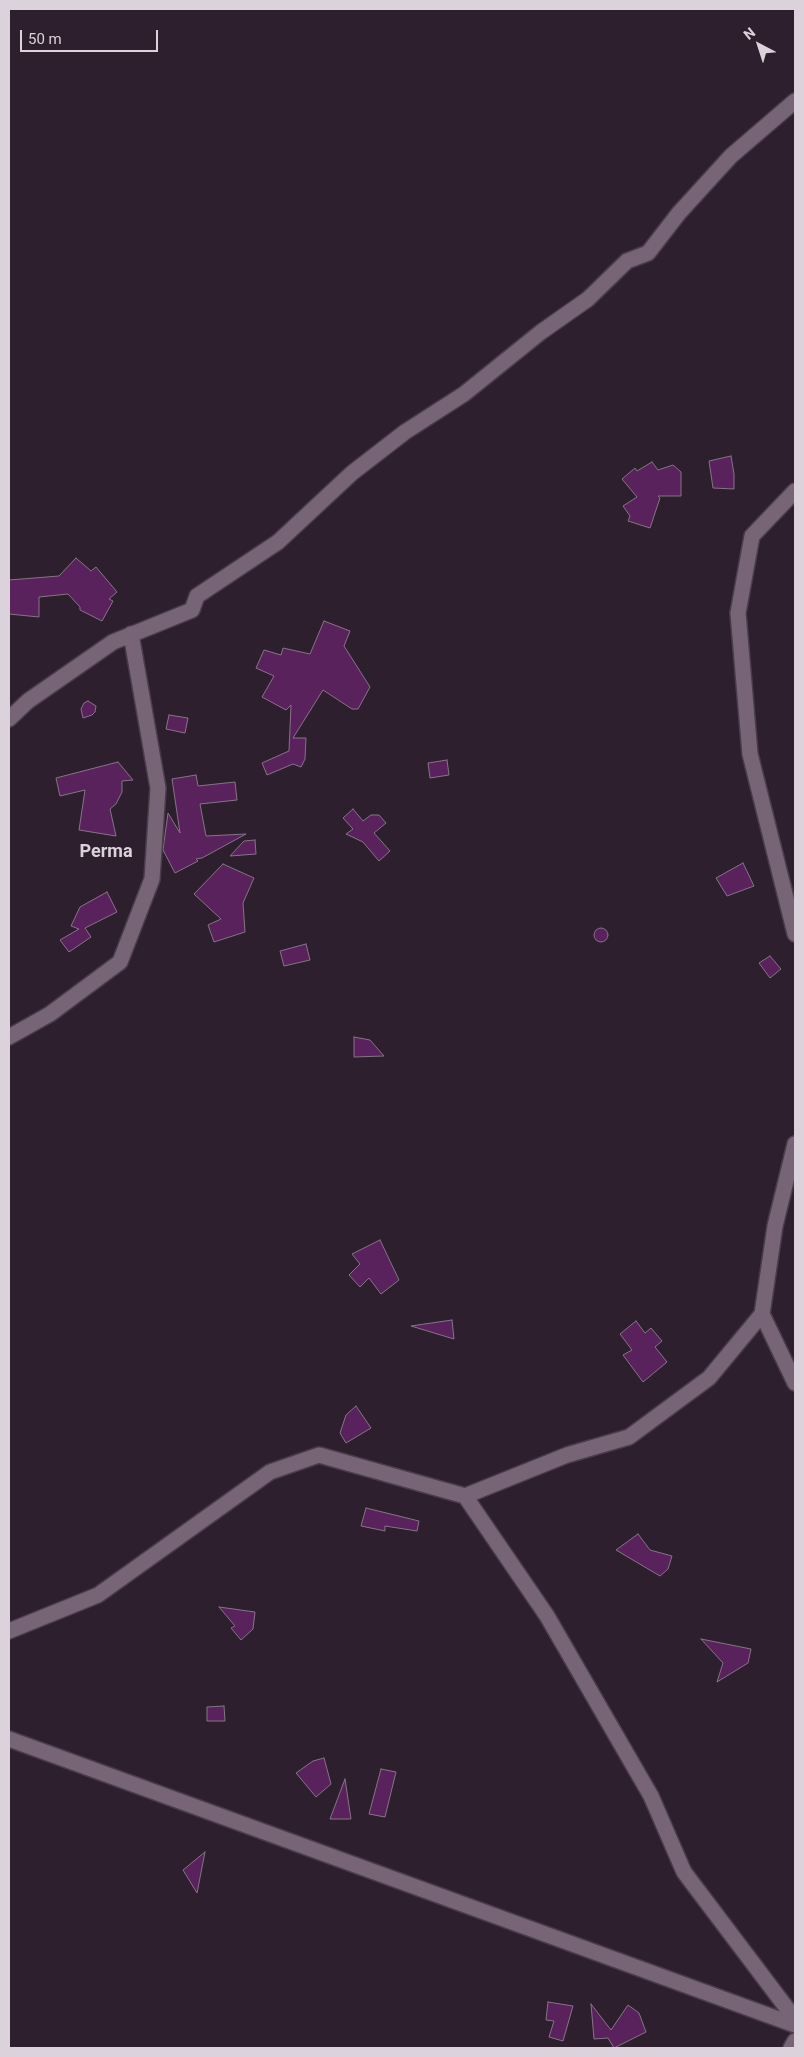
<!DOCTYPE html>
<style>
body{margin:0}
#map{position:relative;width:804px;height:2057px;overflow:hidden;background:#2e1f2f;font-family:Roboto,sans-serif}
canvas{display:block}
.frame{position:absolute;inset:0;border:10px solid #dcd2dc;pointer-events:none}
.north{position:absolute;left:734px;top:20px;width:50px;height:50px;-webkit-text-stroke:4px #2e1f2f;paint-order:stroke;rotate:320deg;font-size:14px;font-weight:700;line-height:20px;text-align:center;color:#dcd2dc}
.north::after{content:'';display:block;margin:auto;width:18px;height:22px;background:#dcd2dc;clip-path:polygon(50% 0,100% 100%,50% 72%,0 100%)}
.scale{position:absolute;left:20px;top:30px;width:138px;height:22px;box-sizing:border-box;border:2px solid #dcd2dc;border-top:0;padding-left:6px;font-size:15px;line-height:18px;white-space:nowrap;color:#dcd2dc;-webkit-text-stroke:4px #2e1f2f;paint-order:stroke}
</style>
<div id="map">
<canvas width="804" height="2057"></canvas>
<div class="frame"></div>
<div class="north">N</div>
<div class="scale">50 m</div>
</div>
<script>
const c = document.querySelector('canvas').getContext('2d');
c.lineJoin = 'round';
function fill(path, color) {
  c.fillStyle = color;
  c.fill(path, 'evenodd');
}
function poly(rows) {
  const path = new Path2D();
  for (const r of rows) {
    if (r.length === 3) {
      path.moveTo(r[0] + r[2], r[1]);
      path.arc(r[0], r[1], r[2], 0, 2 * Math.PI);
      continue;
    }
    path.moveTo(r[0], r[1]);
    for (let i = 2; i < r.length; i += 2) path.lineTo(r[i], r[i + 1]);
  }
  return path;
}
function strokePath(path, color, width, dash) {
  c.strokeStyle = color;
  c.lineWidth = width;
  c.lineCap = dash ? 'butt' : 'round';
  c.setLineDash(dash || []);
  c.stroke(path);
}
function drawText(font, color, halo, rows, align = 'center') {
  c.font = font + ' Roboto,sans-serif';
  c.lineWidth = 4;
  c.setLineDash([]);
  c.textBaseline = 'middle';
  c.strokeStyle = halo;
  c.fillStyle = color;
  for (const [text, x, y, turn = 0] of rows) {
    c.save();
    c.translate(x, y);
    c.rotate((+turn || 0) * Math.PI / 180);
    c.textAlign = isNaN(turn) ? turn : align;
    if (halo) c.strokeText(text, 0, 0);
    c.fillText(text, 0, 0);
    c.restore();
  }
}
const building = poly([
 [731,456,734,474,734,489,713,488,709,461,731,456],
 [652,462,658,470,673,465,681,472,681,496,658,496,660,498,650,528,628,521,630,516,623,506,637,497,622,479,635,468,637,471,652,462],
 [76,558,91,571,96,567,117,592,109,599,113,601,102,621,80,610,80,607,68,594,39,597,39,617,9,614,9,580,59,576,76,558],
 [324,621,350,631,344,646,370,687,358,709,352,709,323,690,293,738,306,738,305,759,301,767,293,764,267,775,262,763,289,751,291,705,286,710,262,697,274,676,256,668,264,650,281,655,283,648,310,654,324,621],
 [88,701,96,706,95,712,92,715,83,718,81,709,84,703,88,701],
 [169,715,188,718,185,733,166,729,169,715],
 [447,760,449,775,430,778,428,763,447,760],
 [118,762,133,780,122,781,122,792,116,804,110,809,116,836,79,830,85,790,60,796,56,778,118,762],
 [196,775,198,786,235,782,237,800,200,804,206,836,246,834,202,858,196,859,198,861,175,873,163,850,168,813,180,833,172,779,196,775],
 [353,809,363,821,371,815,379,815,386,823,374,833,390,851,379,861,363,842,346,834,353,829,343,818,353,809],
 [255,840,256,854,230,856,244,841,255,840],
 [743,863,754,886,727,896,716,878,743,863],
 [223,864,254,878,243,903,245,932,214,942,208,925,221,919,194,894,223,864],
 [107,892,117,912,85,928,91,937,69,952,60,940,79,929,71,926,80,907,107,892],
 [601,935,7],
 [306,944,310,960,284,966,280,951,306,944],
 [770,956,781,969,770,978,759,963,770,956],
 [354,1037,370,1040,384,1056,354,1057,354,1037],
 [380,1240,399,1280,381,1294,369,1278,360,1287,349,1275,360,1264,352,1254,380,1240],
 [452,1320,454,1339,411,1326,452,1320],
 [636,1321,645,1333,651,1328,662,1341,655,1347,667,1362,643,1382,623,1355,632,1350,620,1334,636,1321],
 [356,1406,371,1428,346,1443,340,1433,346,1415,356,1406],
 [366,1508,419,1521,417,1531,385,1526,385,1531,361,1526,366,1508],
 [638,1534,650,1550,672,1556,668,1569,660,1576,616,1550,638,1534],
 [219,1607,255,1612,253,1629,241,1640,231,1628,235,1626,219,1607],
 [701,1639,751,1649,748,1663,717,1682,723,1663,701,1639],
 [224,1706,225,1721,207,1721,207,1707,224,1706],
 [324,1758,331,1784,316,1797,296,1773,313,1761,324,1758],
 [381,1769,396,1772,385,1817,369,1814,381,1769],
 [345,1779,351,1819,330,1819,345,1779],
 [205,1852,197,1893,183,1870,205,1852],
 [548,2002,573,2006,563,2041,549,2037,554,2021,546,2020,548,2002],
 [591,2004,611,2030,628,2005,639,2013,646,2032,614,2048,608,2038,594,2039,591,2004]
]);
const minor = poly([
 [795,491,752,536,738,613,750,754,795,934],
 [9,719,28,701,113,642,192,610,197,596,278,542,352,473,405,432,464,394,541,332,588,299,627,261,648,253,679,213,731,156,795,101],
 [9,1037,50,1014,120,962,152,879,158,788,131,634],
 [762,1314,795,1383],
 [465,1496,567,1455,629,1437,709,1378,762,1314,775,1226,795,1144],
 [9,1631,98,1595,270,1472,319,1455,465,1496,547,1616,651,1796,684,1872,795,2019],
 [9,1739,795,2025],
 [791,2048,795,2041]
]);
const quarterNames = [
 ["Perma",106,852]
];
fill(building, '#5a225d');
strokePath(building, '#867486', 1);
strokePath(minor, '#493d4a', 18);
strokePath(minor, '#776577', 15);
drawText('bold 18px', '#dcd2dc', '#2e1f2f', quarterNames);
</script>
